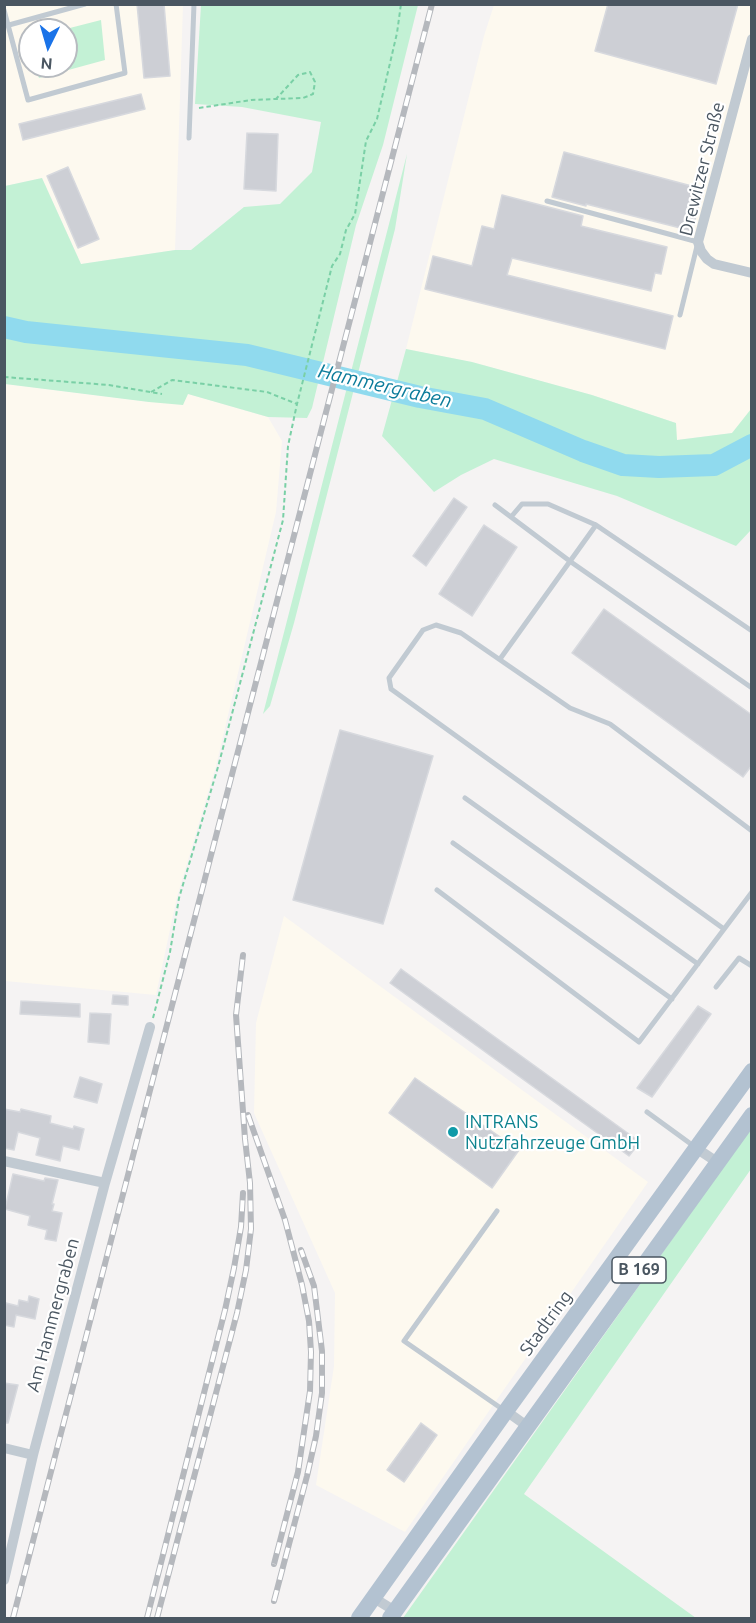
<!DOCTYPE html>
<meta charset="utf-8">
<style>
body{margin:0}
#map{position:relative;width:756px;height:1623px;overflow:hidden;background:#f5f3f3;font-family:Ubuntu,sans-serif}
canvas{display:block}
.frame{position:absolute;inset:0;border:6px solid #4a5661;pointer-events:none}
.north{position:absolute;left:18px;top:18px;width:60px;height:60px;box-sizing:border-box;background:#fff;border:2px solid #b7bbc0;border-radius:50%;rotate:185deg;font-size:16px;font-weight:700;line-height:24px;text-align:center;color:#4a5661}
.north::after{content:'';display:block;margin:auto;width:21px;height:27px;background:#1a73e8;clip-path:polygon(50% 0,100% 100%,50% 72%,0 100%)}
</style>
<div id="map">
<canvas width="756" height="1623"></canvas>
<div class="frame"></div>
<div class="north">N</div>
</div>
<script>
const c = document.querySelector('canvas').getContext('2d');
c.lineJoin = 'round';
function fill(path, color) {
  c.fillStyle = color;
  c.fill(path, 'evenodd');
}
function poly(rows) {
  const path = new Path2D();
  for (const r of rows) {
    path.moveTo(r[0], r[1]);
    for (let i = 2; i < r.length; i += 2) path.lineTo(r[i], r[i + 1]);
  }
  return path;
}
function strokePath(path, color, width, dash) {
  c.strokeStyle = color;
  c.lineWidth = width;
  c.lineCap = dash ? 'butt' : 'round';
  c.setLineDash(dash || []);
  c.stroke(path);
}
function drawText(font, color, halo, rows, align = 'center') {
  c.font = font + ' Ubuntu,sans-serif';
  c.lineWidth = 4.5;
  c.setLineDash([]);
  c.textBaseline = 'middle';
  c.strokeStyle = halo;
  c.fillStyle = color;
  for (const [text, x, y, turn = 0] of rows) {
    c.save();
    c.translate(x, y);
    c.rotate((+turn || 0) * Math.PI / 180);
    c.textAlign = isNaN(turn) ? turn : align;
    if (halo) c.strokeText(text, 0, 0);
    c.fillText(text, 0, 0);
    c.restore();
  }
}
const commercial = poly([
 [4,5,183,5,175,250,81,264,42,178,5,186],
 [30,30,66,30,66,66,30,66],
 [494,5,751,5,752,409,732,433,676,440,676,423,592,395,472,362,406,349,484,36],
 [5,384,149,402,188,394,268,417,282,441,276,512,216,766,177,897,156,995,5,981],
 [284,916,648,1182,405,1532,316,1485,334,1366,335,1293,254,1113,256,1023]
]);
const green = poly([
 [201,5,418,5,383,145,356,225,312,408,307,418,268,417,188,394,183,405,149,402,5,384,5,186,42,178,81,264,175,250,191,250,244,207,280,204,312,172,321,122,242,107,195,104],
 [101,20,105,60,39,78,35,66,66,66,66,30,62,30],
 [407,154,395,229,294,623,270,706,263,714],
 [406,349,472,362,592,395,676,423,677,440,732,433,751,409,751,530,736,546,617,496,494,459,461,475,434,492,382,436],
 [751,1128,751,1169,524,1494,696,1618,403,1618]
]);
const river = poly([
 [4,327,26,332,247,355,420,397,485,409,583,451,623,465,659,467,714,465,752,445]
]);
const building = poly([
 [137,4,164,4,170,76,144,78,137,4],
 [608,4,738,4,716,84,595,51,608,4],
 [141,94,145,109,23,140,19,124,141,94],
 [247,133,278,134,276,191,244,189,247,133],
 [564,152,703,189,692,231,586,204,586,206,552,197,564,152],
 [68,167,99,239,78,248,47,176,68,167],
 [502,195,583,216,581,226,667,247,661,274,655,273,651,291,512,258,507,275,673,316,665,349,425,289,433,256,472,266,482,226,494,229,502,195],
 [454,498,467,507,426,566,413,556,454,498],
 [484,525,517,547,472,616,439,594,484,525],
 [604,609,752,715,752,765,743,777,572,653,604,609],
 [340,730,433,756,383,924,293,900,340,730],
 [401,969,640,1142,629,1156,390,983,401,969],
 [113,995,128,996,128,1005,112,1004,113,995],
 [21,1001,80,1004,80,1017,20,1014,21,1001],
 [698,1006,711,1014,652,1097,637,1088,698,1006],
 [90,1013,111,1014,109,1044,88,1042,90,1013],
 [80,1077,102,1084,97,1103,74,1097,80,1077],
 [415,1078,519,1150,492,1188,389,1113,415,1078],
 [4,1109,20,1112,21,1109,51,1116,50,1123,73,1129,74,1126,84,1129,79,1150,63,1146,60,1161,36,1155,40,1138,18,1132,14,1150,4,1148,4,1109],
 [13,1174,44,1181,45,1178,58,1180,52,1204,54,1204,52,1211,62,1213,56,1241,45,1239,47,1230,28,1225,30,1216,5,1209,13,1174],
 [29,1296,39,1299,35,1319,16,1315,14,1327,4,1325,4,1312,6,1303,18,1306,19,1300,28,1302,29,1296],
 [4,1383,18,1385,8,1423,4,1423,4,1383],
 [421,1423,437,1435,404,1482,387,1470,421,1423]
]);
const path = poly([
 [199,108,251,100,276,99,303,98,313,94,315,82,310,72,298,75,276,99],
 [4,377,109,385,162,394],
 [151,392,172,380,267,392,297,404],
 [153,1018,170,952,179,898,218,767,283,520,288,446,297,404,332,266,340,254,346,230,355,214,366,141,377,119,397,33,401,4]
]);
const service = poly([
 [4,10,28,100,125,73,116,4],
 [9,25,85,4],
 [189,138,194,4],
 [547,201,698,242,680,315],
 [495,505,571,562,752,688],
 [511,517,522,504,548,504,596,525,752,631],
 [500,659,596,525],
 [465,798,698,964],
 [453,843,672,999],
 [437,890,639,1042,752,892],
 [724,929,391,689,389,678,423,630,436,625,461,633,570,708,610,724,752,831],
 [716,987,739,958,752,966],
 [647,1112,695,1147],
 [497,1211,404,1341,505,1411]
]);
const minor = poly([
 [752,39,698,242,701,251,707,259,714,264,752,273],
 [696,1148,717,1162],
 [4,1161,105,1183,33,1455,4,1580],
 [105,1183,150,1027],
 [506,1411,527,1426],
 [4,1448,33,1455],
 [374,1598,395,1611]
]);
const primary = poly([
 [359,1618,506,1411,752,1071],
 [390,1618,752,1115]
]);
const rail = poly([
 [248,1115,285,1220,302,1285,309,1321,311,1352,310,1391,298,1472,274,1564],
 [274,1601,307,1476,316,1436,322,1393,322,1351,314,1286,301,1250],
 [13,1618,432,4],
 [147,1618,225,1310,234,1268,241,1227,243,1193],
 [157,1618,237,1313,246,1270,251,1229,250,1183,245,1139,236,1015,243,955]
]);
const markers = [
 [453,1132,6,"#0f9aa8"]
];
const shields = [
 [639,1270,54]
];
const shieldNames = [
 ["B 169",639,1270]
];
const streetNames = [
 ["Drewitzer Straße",702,169,-76],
 ["Am Hammergraben",53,1315,-75],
 ["Stadtring",546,1323,-54]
];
const cultureNames = [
 ["INTRANS",465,1122],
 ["Nutzfahrzeuge GmbH",465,1143]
];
const waterNames = [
 ["Hammergraben",385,386,13]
];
fill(commercial, '#fdf9ef');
fill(green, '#c3f1d5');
strokePath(river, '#90daee', 22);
fill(building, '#cdcfd5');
strokePath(building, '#d7d9de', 1.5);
strokePath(path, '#7ad0a6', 2, [4.5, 3]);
strokePath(service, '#c1cad2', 5);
strokePath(minor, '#c1cad2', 10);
strokePath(primary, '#b3c2d1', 16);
strokePath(rail, '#b5b8bd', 6);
strokePath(rail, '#fff', 4, [11]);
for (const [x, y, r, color] of markers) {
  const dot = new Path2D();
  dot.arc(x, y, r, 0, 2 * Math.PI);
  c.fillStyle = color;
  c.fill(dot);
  strokePath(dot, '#fff', 2);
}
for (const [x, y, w] of shields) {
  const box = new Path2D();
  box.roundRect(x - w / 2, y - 13, w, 26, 4.5);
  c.fillStyle = '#fff';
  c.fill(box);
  strokePath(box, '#4a5661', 1.5);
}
drawText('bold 16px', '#4a5661', null, shieldNames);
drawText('18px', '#4a5661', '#fff', streetNames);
drawText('18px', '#0d838f', '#fff', cultureNames, 'left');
drawText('italic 20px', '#0c7c9b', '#fff', waterNames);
</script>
